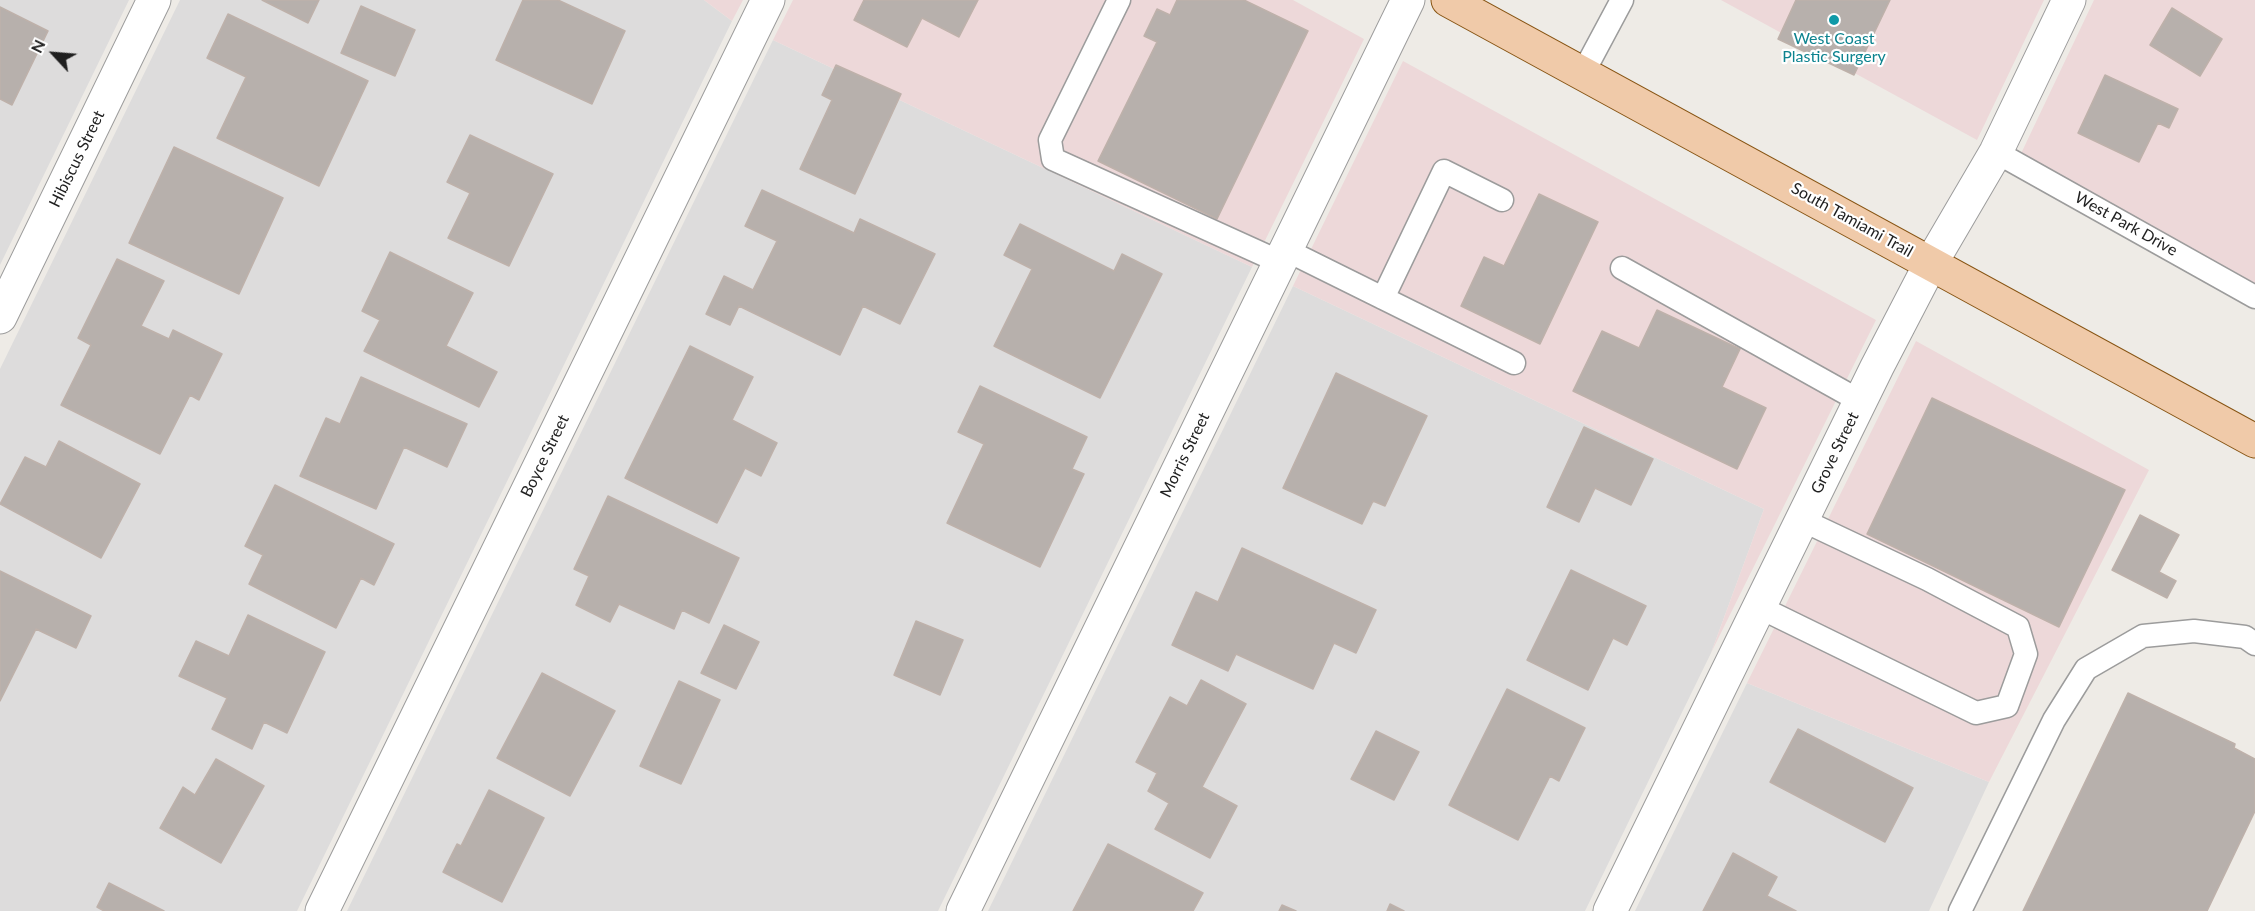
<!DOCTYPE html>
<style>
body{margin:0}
#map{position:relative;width:2255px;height:911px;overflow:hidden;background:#eeebe6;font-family:Lato,sans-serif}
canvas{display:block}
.north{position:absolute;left:24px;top:24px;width:60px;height:60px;-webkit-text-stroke:4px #fff;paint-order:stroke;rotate:296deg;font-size:16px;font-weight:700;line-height:24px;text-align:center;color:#1f1f1f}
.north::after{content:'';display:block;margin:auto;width:21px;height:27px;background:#1f1f1f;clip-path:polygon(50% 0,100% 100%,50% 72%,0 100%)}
</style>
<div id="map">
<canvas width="2255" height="911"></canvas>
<div class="north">N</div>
</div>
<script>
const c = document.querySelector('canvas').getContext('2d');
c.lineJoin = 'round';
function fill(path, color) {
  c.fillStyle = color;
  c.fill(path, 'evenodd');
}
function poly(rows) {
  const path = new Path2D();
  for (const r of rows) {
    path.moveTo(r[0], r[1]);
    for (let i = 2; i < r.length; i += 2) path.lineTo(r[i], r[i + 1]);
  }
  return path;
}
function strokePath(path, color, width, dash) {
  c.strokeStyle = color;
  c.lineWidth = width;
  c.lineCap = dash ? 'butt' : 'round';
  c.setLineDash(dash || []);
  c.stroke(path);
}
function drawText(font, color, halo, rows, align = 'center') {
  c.font = font + ' Lato,sans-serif';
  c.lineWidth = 4.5;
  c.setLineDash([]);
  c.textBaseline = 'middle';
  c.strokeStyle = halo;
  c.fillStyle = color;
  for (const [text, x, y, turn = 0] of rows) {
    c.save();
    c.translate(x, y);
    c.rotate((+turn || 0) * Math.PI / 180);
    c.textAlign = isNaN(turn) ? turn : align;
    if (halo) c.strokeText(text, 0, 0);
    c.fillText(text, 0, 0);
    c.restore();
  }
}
const residential = poly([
 [0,0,129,0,0,265],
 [180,0,704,0,732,21,297,911,0,911,0,369],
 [773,40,1252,267,938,911,347,911],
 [1293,286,1764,509,1711,653,1585,911,988,911],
 [1747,683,1989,782,1929,911,1635,911]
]);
const commercial = poly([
 [704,0,743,0,732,21],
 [793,0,1293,0,1364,39,1252,267,773,40],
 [1721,0,2044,0,1977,140],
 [2094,0,2255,0,2255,293,2017,162],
 [1403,61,1876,320,1711,653,1764,509,1293,286],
 [1916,341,2149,470,1989,782,1747,683]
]);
const building = poly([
 [262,0,319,0,308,23,262,0],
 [523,0,558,0,625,31,592,104,496,60,523,0],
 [864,0,978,0,959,37,922,18,907,47,854,20,864,0],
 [1177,0,1244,0,1308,31,1217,219,1098,161,1157,42,1144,36,1157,9,1170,15,1177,0],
 [1796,0,1890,0,1854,75,1778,39,1796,0],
 [361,6,415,30,395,76,341,53,361,6],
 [0,7,48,31,12,105,0,99,0,7],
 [2172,8,2222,39,2200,76,2150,45,2172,8],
 [228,14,368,81,319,186,217,138,246,77,207,58,228,14],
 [836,65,901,94,855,194,800,169,832,100,822,95,836,65],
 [2105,75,2178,109,2169,128,2158,123,2139,162,2078,133,2105,75],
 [470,135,553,174,509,266,448,238,470,193,447,182,470,135],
 [174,147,283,198,239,294,129,243,174,147],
 [762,190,854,233,860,219,935,254,900,324,863,306,840,355,739,306,730,325,706,314,724,276,753,290,777,241,745,226,762,190],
 [1539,194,1598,222,1540,344,1461,306,1484,257,1504,266,1539,194],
 [1020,224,1114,271,1122,254,1162,274,1100,398,994,346,1032,269,1004,255,1020,224],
 [390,252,473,293,446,346,497,372,479,407,364,351,380,320,362,311,390,252],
 [117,259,164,281,141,326,169,339,173,330,222,354,199,400,190,395,160,454,61,405,91,345,78,338,117,259],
 [1657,310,1740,349,1722,387,1766,408,1737,469,1573,391,1602,331,1639,348,1657,310],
 [690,346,753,377,732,420,777,443,761,476,745,468,717,523,625,478,690,346],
 [1336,373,1427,416,1385,506,1373,501,1362,524,1283,488,1336,373],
 [361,377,467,424,447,467,404,447,376,509,300,476,326,418,340,424,361,377],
 [980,386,1087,437,1072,469,1084,474,1040,567,947,523,984,444,958,432,980,386],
 [1932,398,2125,490,2059,627,1867,534,1932,398],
 [1584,427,1653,459,1631,505,1595,488,1579,522,1547,507,1584,427],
 [59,441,140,484,101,558,0,504,25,457,46,467,59,441],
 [275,485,394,544,374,585,361,578,336,628,249,584,263,555,245,546,275,485],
 [608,496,739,558,709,623,682,610,674,629,619,604,610,622,576,605,589,576,574,569,608,496],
 [2140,515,2179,535,2159,572,2176,581,2167,598,2112,570,2140,515],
 [1242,548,1376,610,1356,653,1334,643,1313,689,1236,654,1228,671,1172,645,1196,592,1218,602,1242,548],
 [1571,570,1646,606,1627,645,1613,638,1588,690,1527,660,1571,570],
 [0,571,91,616,76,648,36,629,0,701,0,571],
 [248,615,325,652,287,733,264,722,252,749,212,729,227,698,179,676,196,641,229,656,248,615],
 [916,621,963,640,940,695,894,675,916,621],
 [724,625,759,642,736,689,701,673,724,625],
 [542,673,615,711,570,796,497,758,542,673],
 [1201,680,1246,704,1202,787,1237,806,1210,858,1155,829,1169,803,1148,791,1157,773,1136,762,1170,697,1187,706,1201,680],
 [679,681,720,700,681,784,640,766,679,681],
 [1507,689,1585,728,1559,781,1550,776,1518,840,1449,805,1507,689],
 [2128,693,2235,744,2234,748,2255,759,2255,811,2207,911,2023,911,2128,693],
 [1798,729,1913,788,1885,842,1770,782,1798,729],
 [1376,731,1419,752,1394,800,1351,779,1376,731],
 [216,759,264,786,221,863,160,828,183,787,195,795,216,759],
 [489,790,544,818,502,902,443,872,457,844,461,846,489,790],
 [1108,844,1203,893,1193,911,1073,911,1108,844],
 [1733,853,1777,877,1767,896,1796,911,1703,911,1733,853],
 [109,883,164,911,104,911,97,907,109,883],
 [1390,904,1404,911,1387,911,1390,904],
 [1282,905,1296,911,1279,911,1282,905]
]);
const service = poly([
 [1119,0,1050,140,1053,159,1280,262],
 [1583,73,1622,0],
 [1996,152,2255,297],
 [1286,250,1514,363],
 [1622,268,1860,401],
 [1383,298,1444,171,1502,200],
 [1759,607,1976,713,2007,706,2026,654,2018,627,1927,579,1802,520],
 [1960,911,2054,720,2086,669,2143,636,2194,631,2245,637,2255,644]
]);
const minor = poly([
 [0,317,154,0],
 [322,911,768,0],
 [963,911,1408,0],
 [1610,911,1877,367,1931,263,1996,152,2069,0]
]);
const primary = poly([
 [1448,0,2255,441]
]);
const markers = [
 [1834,20,6,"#0f9aa8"]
];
const cultureNames = [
 ["West Coast",1834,39],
 ["Plastic Surgery",1834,57]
];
const streetNames = [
 ["Hibiscus Street",77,159,-64],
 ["South Tamiami Trail",1852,220,29],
 ["West Park Drive",2126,224,29],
 ["Grove Street",1835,453,-64],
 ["Morris Street",1185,455,-64],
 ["Boyce Street",545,456,-64]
];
fill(residential, '#dddcdc');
fill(commercial, '#edd8d9');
fill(building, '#b7b0ac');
strokePath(building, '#beb1aa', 1.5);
strokePath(service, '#9c9c9c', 25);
strokePath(minor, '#9c9c9c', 35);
strokePath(primary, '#875413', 35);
strokePath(service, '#fff', 22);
strokePath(minor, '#fff', 33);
strokePath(primary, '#f0caa9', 33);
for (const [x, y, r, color] of markers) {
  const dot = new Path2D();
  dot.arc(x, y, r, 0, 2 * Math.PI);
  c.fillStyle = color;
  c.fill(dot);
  strokePath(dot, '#fff', 2);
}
drawText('16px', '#0d838f', '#fff', cultureNames);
drawText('16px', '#1f1f1f', '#fff', streetNames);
</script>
